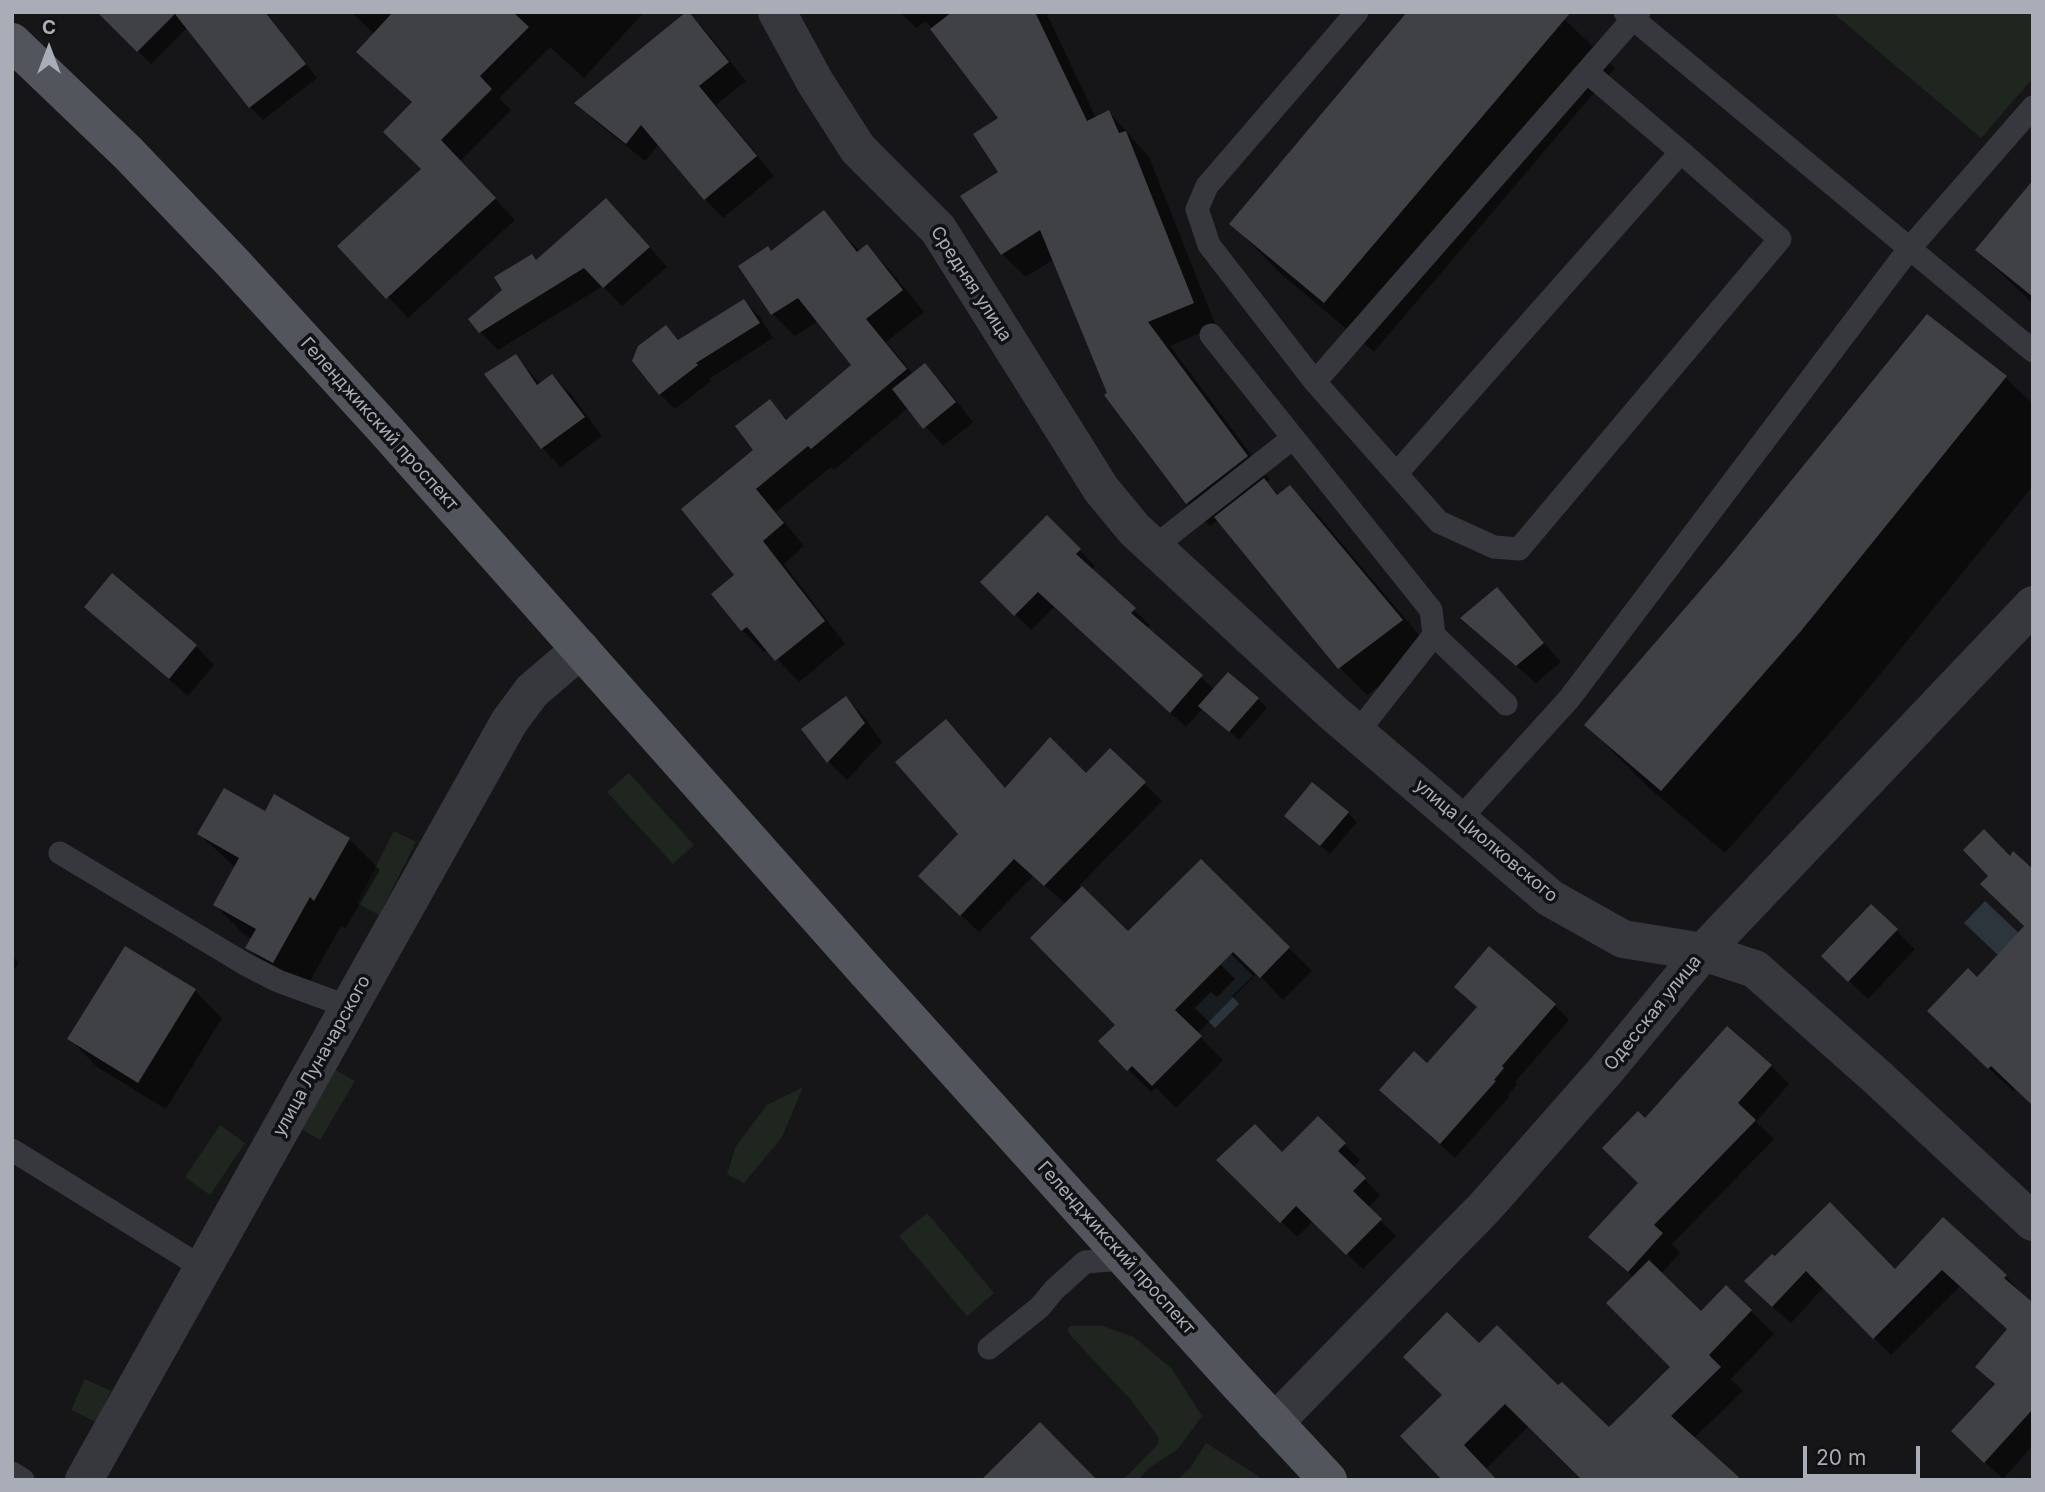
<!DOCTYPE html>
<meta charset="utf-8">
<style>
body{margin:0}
#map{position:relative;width:2045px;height:1492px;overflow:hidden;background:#161618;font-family:Inter,sans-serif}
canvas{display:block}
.frame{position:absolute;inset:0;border:14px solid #a8adb8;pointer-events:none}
.north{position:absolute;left:14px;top:14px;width:70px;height:70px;-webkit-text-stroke:5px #111113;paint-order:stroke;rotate:0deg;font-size:19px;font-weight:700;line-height:28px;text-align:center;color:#a8adb8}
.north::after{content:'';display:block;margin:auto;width:24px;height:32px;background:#a8adb8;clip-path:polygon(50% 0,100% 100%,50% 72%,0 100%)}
.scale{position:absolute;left:1803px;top:1446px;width:117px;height:32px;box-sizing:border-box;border:4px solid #a8adb8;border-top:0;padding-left:9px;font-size:21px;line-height:24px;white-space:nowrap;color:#a8adb8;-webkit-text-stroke:5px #111113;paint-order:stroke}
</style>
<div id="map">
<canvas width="2045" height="1492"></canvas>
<div class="frame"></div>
<div class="north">С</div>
<div class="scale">20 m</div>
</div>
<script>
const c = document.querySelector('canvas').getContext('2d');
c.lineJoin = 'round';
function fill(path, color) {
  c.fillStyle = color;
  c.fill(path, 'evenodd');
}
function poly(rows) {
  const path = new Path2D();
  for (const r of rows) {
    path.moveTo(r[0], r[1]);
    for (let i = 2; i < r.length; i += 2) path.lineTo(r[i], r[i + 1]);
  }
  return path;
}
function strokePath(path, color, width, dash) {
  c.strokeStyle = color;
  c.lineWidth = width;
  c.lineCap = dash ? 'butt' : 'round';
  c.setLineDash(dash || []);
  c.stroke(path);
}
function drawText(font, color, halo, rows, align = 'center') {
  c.font = font + ' Inter,sans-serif';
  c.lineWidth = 7;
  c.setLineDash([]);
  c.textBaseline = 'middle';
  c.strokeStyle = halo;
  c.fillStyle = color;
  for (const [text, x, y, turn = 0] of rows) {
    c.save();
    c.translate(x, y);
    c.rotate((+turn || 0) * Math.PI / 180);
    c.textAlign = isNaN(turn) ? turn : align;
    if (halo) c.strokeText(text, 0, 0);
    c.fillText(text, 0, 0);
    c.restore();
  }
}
const green = poly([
 [1832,12,2033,12,2033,78,1981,138],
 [629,773,694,845,673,864,607,792],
 [394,831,416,842,379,915,357,903],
 [330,1067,355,1081,320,1140,295,1125],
 [803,1087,782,1137,744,1183,727,1174,736,1146,767,1105],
 [220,1125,245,1143,210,1195,185,1177],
 [927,1213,994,1293,967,1316,899,1236],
 [1069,1326,1103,1326,1134,1337,1172,1369,1202,1416,1178,1449,1149,1468,1138,1480,1123,1480,1158,1444,1159,1438,1130,1399,1071,1336,1068,1331],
 [85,1379,111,1391,96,1422,71,1410],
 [1206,1443,1258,1476,1263,1480,1177,1480,1191,1467]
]);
const water = poly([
 [1985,901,2021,935,2000,957,1964,923],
 [1230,953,1253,976,1232,996,1239,1004,1215,1028,1195,1008,1211,992,1217,997,1235,979,1219,963]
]);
const shadow = poly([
 [113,12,265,12,317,78,263,120,250,107,188,27,151,64,106,19],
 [351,12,644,12,584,78,550,47,499,98,511,110,460,161,515,220,408,318,340,246,423,169,413,103,359,52,375,35],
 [900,12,1046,12,1096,118,1109,112,1149,157,1216,326,1170,346,1270,480,1266,482,1279,495,1290,487,1317,514,1430,648,1367,695,1340,668,1219,520,1210,526,1187,503,1109,393,1054,259,1026,277,1002,254,1000,118,926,21,916,28],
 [1557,12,1615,68,1374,352,1281,274,1232,224],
 [688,13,706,31,746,81,716,105,774,176,723,218,705,199,659,144,645,161,595,121,577,103],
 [2033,183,2033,304,1977,250],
 [824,212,860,252,867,246,888,268,924,312,886,342,913,374,924,366,943,384,973,422,943,446,909,407,834,470,831,467,776,512,804,546,784,564,845,644,799,682,768,649,764,652,742,630,737,575,756,450,770,402,788,420,853,365,818,321,795,336,773,314,740,266,771,252],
 [625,219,667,267,622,306,603,286,498,350,480,331,504,290,537,261],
 [744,301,759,316,773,338,709,379,711,381,675,409,660,394,666,327,680,341],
 [1927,316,2006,378,2033,404,2033,486,1864,694,1725,853,1649,788,1586,724,1725,565],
 [516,356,541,385,552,376,571,394,602,436,561,467,542,448,486,374],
 [1047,518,1095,566,1091,570,1150,625,1147,628,1215,690,1258,699,1267,708,1239,740,1203,708,1186,727,1054,607,1031,630,982,582],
 [1497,589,1561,662,1536,683,1481,636],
 [86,607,196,646,214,665,188,696],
 [846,698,864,717,882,742,847,780,829,762,804,729],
 [945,721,1006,789,1086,775,1110,750,1162,801,1079,886,1128,934,1201,861,1312,971,1283,1000,1257,973,1197,1034,1223,1060,1176,1108,1156,1088,1151,1092,1100,1041,1117,1025,1066,904,1033,876,979,932,920,876,960,834],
 [1348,813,1357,822,1330,854,1295,824],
 [266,814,349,839,380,870,345,929,341,926,304,992,278,978,247,947,252,939,245,935,215,905,235,867,199,834],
 [2010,858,2033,872,2016,1088,2013,1091,1953,1035,1977,979,2026,926],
 [1871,906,1915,949,1868,999,1842,974],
 [12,956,19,963,12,973],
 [195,991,222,1018,166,1109,97,1067,70,1039],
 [1555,1005,1569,1020,1515,1082,1517,1084,1508,1095,1509,1097,1455,1158,1396,1105,1427,1065],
 [1771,1066,1789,1084,1756,1122,1774,1139,1672,1244,1680,1253,1661,1274,1701,1313,1751,1311,1774,1334,1731,1379,1743,1391,1693,1439,1529,1426,1486,1469,1444,1480,1444,1396,1479,1346,1558,1388,1609,1429,1673,1368,1634,1278,1609,1255,1640,1183,1645,1121],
 [1318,1118,1360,1160,1353,1168,1380,1195,1368,1208,1396,1236,1363,1269,1313,1221,1297,1237,1219,1160,1283,1154],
 [1944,1219,2006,1276,2033,1305,2033,1445,2003,1479,1971,1449,1996,1386,1977,1367,2009,1330,1960,1286,1891,1355,1824,1287,1791,1323,1763,1299,1772,1256,1896,1272]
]);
const building = poly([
 [97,12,265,12,306,64,249,108,175,14,137,52],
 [393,12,513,12,529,27,480,76,492,89,441,140,496,198,386,299,337,246,421,169,383,132,412,102,356,52],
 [686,12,689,12,729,62,699,86,757,156,704,200,641,125,626,144,574,103],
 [952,12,1035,12,1087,121,1109,110,1119,133,1126,131,1194,303,1148,322,1248,456,1186,504,1104,395,1107,393,1040,230,1001,255,960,196,998,172,973,134,998,118,930,29],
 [1407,12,1571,12,1324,303,1229,224],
 [2033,180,2033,297,1975,250],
 [606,198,650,247,603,288,584,268,479,333,468,319,502,290,494,277,532,254,536,260],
 [824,210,857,252,867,244,903,290,866,319,907,369,811,449,808,446,756,489,784,523,763,541,825,621,775,661,747,627,741,631,711,594,734,575,681,509,753,450,735,426,770,399,786,420,851,365,798,298,771,315,738,266,768,246,771,251],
 [744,299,760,323,696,363,698,365,659,395,632,361,638,346,666,325,678,340],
 [1927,314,2007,376,1801,631,1661,791,1584,725,1724,563],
 [516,354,537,385,552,374,585,417,541,449,484,374],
 [925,363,956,402,923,429,892,389],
 [1264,478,1277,495,1290,485,1403,620,1338,669,1214,517],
 [1047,515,1081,549,1076,554,1136,608,1131,613,1203,675,1170,713,1038,592,1014,616,980,582],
 [112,573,197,645,169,679,84,607],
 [1497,587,1544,643,1516,666,1460,618],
 [1228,672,1259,698,1229,732,1198,706],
 [846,696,865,723,827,763,801,729],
 [946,719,1005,788,1050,737,1086,773,1110,748,1146,782,1044,886,1014,859,960,916,918,876,958,834,895,762],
 [1312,782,1349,812,1320,846,1284,816],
 [224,788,265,811,274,794,350,838,314,901,310,897,273,963,245,948,256,929,213,905,239,858,197,834],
 [1984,829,2010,856,2013,851,2033,869,2033,1106,1991,1066,1988,1069,1927,1011,1968,968,1977,977,2024,926,1980,884,1988,876,1963,850],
 [1201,859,1290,947,1260,978,1233,952,1175,1010,1202,1036,1152,1086,1132,1066,1127,1071,1098,1041,1115,1025,1030,938,1082,886,1128,931],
 [1871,904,1898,929,1848,982,1821,956],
 [125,946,196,989,138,1083,67,1039],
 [1489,946,1556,1004,1502,1066,1504,1068,1494,1080,1496,1081,1440,1144,1379,1090,1414,1051,1427,1063,1477,1007,1454,987],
 [1727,1026,1772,1065,1738,1103,1756,1120,1654,1225,1663,1233,1628,1272,1588,1237,1638,1183,1602,1148,1638,1111,1645,1118],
 [1318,1116,1346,1143,1338,1151,1366,1178,1353,1191,1382,1219,1346,1255,1296,1206,1280,1223,1216,1160,1255,1124,1282,1152],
 [1830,1202,1895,1269,1943,1217,2007,1275,2004,1278,2031,1301,2033,1299,2033,1409,1984,1463,1951,1431,1995,1384,1975,1367,2007,1329,1942,1270,1873,1339,1806,1271,1772,1307,1744,1281,1772,1254,1775,1256],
 [1649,1260,1701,1311,1726,1285,1752,1310,1709,1355,1721,1367,1671,1416,1742,1480,1582,1480,1505,1404,1464,1445,1497,1480,1442,1480,1400,1436,1442,1395,1403,1357,1447,1312,1479,1343,1497,1325,1558,1385,1562,1382,1609,1427,1670,1367,1606,1303],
 [1040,1422,1097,1480,981,1480]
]);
const service = poly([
 [1625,12,2033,351],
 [1639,12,1315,382,1439,522,1494,547,1519,549,1780,239,1681,152],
 [1211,335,1431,610,1434,635,1357,733],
 [1315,382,1209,245,1197,209,1207,186,1357,12],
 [1397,473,1681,152,1587,72],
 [1154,547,1293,438],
 [1434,635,1506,704],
 [1459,820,1569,699,1909,249,2033,107],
 [60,853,245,964,278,981,349,1007],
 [12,1150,203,1268],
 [989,1348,1040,1307,1054,1290,1085,1262,1125,1259],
 [12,1473,23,1480]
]);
const minor = poly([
 [777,12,815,82,858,149,938,229,1101,489,1134,529,1331,711,1550,898,1623,939,1703,952,1755,969,1877,1077,2033,1222],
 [1274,1423,1486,1206,1606,1070,1703,952,2033,605],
 [84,1480,509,722,532,691,581,649]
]);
const primary = poly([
 [12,42,128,153,234,264,383,427,865,970,1235,1380,1328,1480]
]);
const streetNames = [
 ["Средняя улица",971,284,57],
 ["Геленджикский проспект",379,424,48],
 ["улица Циолковского",1486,841,40],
 ["Одесская улица",1653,1013,-51],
 ["улица Луначарского",322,1056,-61],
 ["Геленджикский проспект",1116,1248,48]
];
fill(green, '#1e261f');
fill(water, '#2c353c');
fill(shadow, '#0007');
fill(building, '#404145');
strokePath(service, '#37383d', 23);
strokePath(minor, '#37383d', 38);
strokePath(primary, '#53555c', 38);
drawText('18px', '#a8adb8', '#111113', streetNames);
</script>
